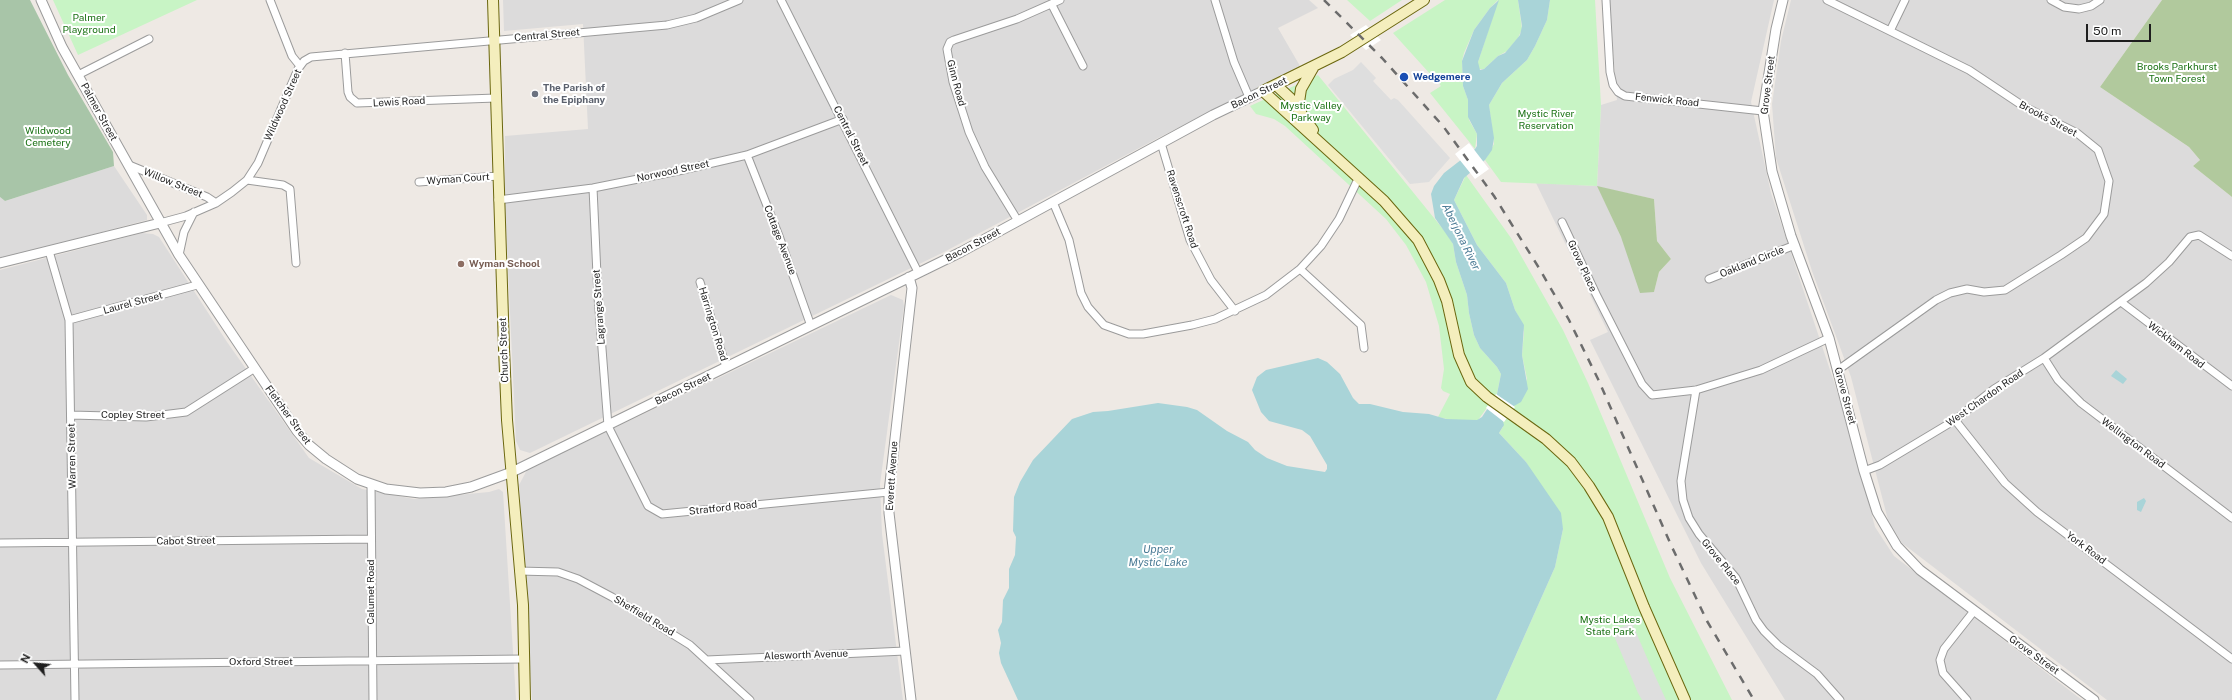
<!DOCTYPE html>
<style>
body{margin:0}
#map{position:relative;width:2232px;height:700px;overflow:hidden;background:#eee9e4;font-family:"Public Sans",sans-serif}
canvas{display:block}
.north{position:absolute;left:16px;top:644px;width:40px;height:40px;-webkit-text-stroke:3px #fff;paint-order:stroke;rotate:297deg;font-size:11px;font-weight:700;line-height:16px;text-align:center;color:#1e1e1e}
.north::after{content:'';display:block;margin:auto;width:14px;height:18px;background:#1e1e1e;clip-path:polygon(50% 0,100% 100%,50% 72%,0 100%)}
.scale{position:absolute;left:2086px;top:24px;width:65px;height:18px;box-sizing:border-box;border:2px solid #1e1e1e;border-top:0;padding-left:5px;font-size:12px;line-height:14px;white-space:nowrap;color:#1e1e1e;-webkit-text-stroke:3px #fff;paint-order:stroke}
</style>
<div id="map">
<canvas width="2232" height="700"></canvas>
<div class="north">N</div>
<div class="scale">50 m</div>
</div>
<script>
const c = document.querySelector('canvas').getContext('2d');
c.lineJoin = 'round';
function fill(path, color) {
  c.fillStyle = color;
  c.fill(path, 'evenodd');
}
function poly(rows) {
  const path = new Path2D();
  for (const r of rows) {
    path.moveTo(r[0], r[1]);
    for (let i = 2; i < r.length; i += 2) path.lineTo(r[i], r[i + 1]);
  }
  return path;
}
function strokePath(path, color, width, dash) {
  c.strokeStyle = color;
  c.lineWidth = width;
  c.lineCap = dash ? 'butt' : 'round';
  c.setLineDash(dash || []);
  c.stroke(path);
}
function drawText(font, color, halo, rows, align = 'center') {
  c.font = font + ' "Public Sans",sans-serif';
  c.lineWidth = 4;
  c.setLineDash([]);
  c.textBaseline = 'middle';
  c.strokeStyle = halo;
  c.fillStyle = color;
  for (const [text, x, y, turn = 0] of rows) {
    c.save();
    c.translate(x, y);
    c.rotate((+turn || 0) * Math.PI / 180);
    c.textAlign = isNaN(turn) ? turn : align;
    if (halo) c.strokeText(text, 0, 0);
    c.fillText(text, 0, 0);
    c.restore();
  }
}
const residential = poly([
 [503,0,1309,0,1318,8,1278,28,1300,66,1158,138,944,252,530,453,520,450,516,441,505,205,505,136,588,129,583,24,504,31],
 [1609,0,1774,0,1751,102,1771,193,1849,427,1875,527,1894,556,2082,700,1785,700,1701,563,1590,340,1608,332,1536,183,1597,186,1601,105,1617,100],
 [1598,187,1654,199,1657,241,1671,259,1659,272,1654,292,1621,237],
 [1791,0,2162,0,2100,87,2189,147,2200,160,2193,166,2232,197,2232,700,2107,700,1902,543,1888,520,1851,377,1812,271,1776,158,1772,104,1781,41],
 [114,166,147,215,147,220,0,259,0,197,5,201],
 [142,233,153,234,159,237,227,342,309,458,362,489,414,499,489,492,499,489,503,492,516,700,0,700,0,270],
 [891,295,903,300,904,306,880,484,882,534,903,700,532,700,519,485,527,470]
]);
const forest = poly([
 [2162,0,2232,0,2232,197,2193,166,2200,160,2189,147,2100,87],
 [1597,186,1654,199,1657,241,1671,259,1659,272,1654,292,1640,293,1621,237]
]);
const cemetery = poly([
 [0,0,30,0,68,75,113,152,114,166,5,201,0,197]
]);
const park = poly([
 [53,0,197,0,78,55],
 [1347,0,1402,0,1370,21],
 [1445,0,1518,0,1522,29,1518,38,1507,51,1498,56,1484,69,1478,69,1478,62,1498,0,1490,8,1474,30,1464,53,1462,61,1463,86,1468,100,1469,120,1477,134,1475,149,1430,93,1441,86,1393,33],
 [1550,0,1595,0,1601,105,1597,186,1501,182,1485,160,1494,144,1489,105,1502,83,1527,60,1535,46,1547,20],
 [1318,75,1447,234,1453,244,1456,262,1467,295,1469,313,1474,335,1480,348,1497,367,1501,374,1497,394,1478,420,1451,420,1438,417,1450,394,1443,391,1441,388,1444,369,1439,326,1426,282,1406,245,1386,219,1285,126,1274,119,1256,114,1250,106],
 [1466,175,1511,238,1563,330,1588,383,1670,578,1732,700,1496,700,1555,567,1563,529,1526,462,1499,433,1503,427,1503,422,1514,406,1527,379,1522,355,1524,332,1521,321,1515,310,1506,283,1477,245,1454,200]
]);
const parking = poly([
 [1361,62,1376,78,1373,81,1391,100,1394,98,1398,100,1450,158,1429,182,1410,184,1328,85,1334,79,1353,70],
 [1632,623,1651,667,1666,700,1642,700,1638,693,1612,631]
]);
const water = poly([
 [1499,0,1478,62,1480,70,1484,69,1498,56,1505,53,1520,35,1522,26,1518,0,1550,0,1547,20,1535,46,1527,60,1502,83,1489,105,1494,138,1492,150,1485,160,1464,178,1454,200,1477,245,1506,283,1515,310,1524,325,1522,355,1528,389,1521,402,1514,406,1503,421,1504,425,1499,433,1526,462,1561,513,1563,529,1555,567,1496,700,1018,700,1001,663,999,653,1001,643,998,630,1002,622,1003,600,1009,588,1009,569,1015,555,1016,537,1013,531,1014,497,1020,482,1033,460,1072,419,1093,412,1108,411,1158,403,1187,407,1197,410,1227,431,1248,442,1255,450,1267,458,1287,466,1325,472,1327,469,1327,465,1310,436,1302,430,1269,421,1261,412,1252,390,1257,377,1266,370,1318,358,1327,362,1340,374,1353,398,1359,404,1370,404,1403,412,1429,414,1446,419,1477,420,1482,417,1497,394,1501,374,1497,367,1480,348,1474,335,1469,313,1467,295,1456,262,1453,244,1435,218,1431,194,1434,186,1444,173,1475,149,1477,146,1477,134,1468,117,1468,100,1463,86,1462,61,1474,30,1490,8],
 [2116,370,2127,379,2123,384,2111,376],
 [2144,498,2146,501,2141,512,2137,510,2137,502]
]);
const pier = poly([
 [1366,25,1381,40,1366,50,1350,35],
 [1469,143,1489,169,1475,179,1455,154],
 [1496,394,1515,407,1504,422,1486,408]
]);
const minor = poly([
 [270,0,292,56,300,66],
 [781,0,918,272],
 [1215,0,1234,62,1249,97],
 [1606,0,1610,72,1613,85,1618,92,1625,96,1763,111],
 [1827,0,1969,70,2023,106,2077,133,2098,150,2109,181,2104,214,2086,238,2061,255,2005,290,1984,292,1967,289,1950,293,1936,300,1838,370],
 [2051,0,2064,7,2079,9,2091,6,2100,0],
 [1052,5,1083,66],
 [1890,31,1905,0],
 [345,53,348,92,350,97,357,103,496,98],
 [78,75,149,39],
 [1161,143,1190,240,1211,280,1235,311],
 [747,155,779,236,811,326],
 [129,165,207,197,216,203],
 [247,180,283,185,290,189,296,263],
 [419,182,498,176],
 [593,188,598,297,608,426,648,506,662,514,889,492],
 [498,200,593,188,678,171,747,155,843,119],
 [1053,202,1069,240,1081,293,1088,307,1104,325,1129,334,1143,334,1192,325,1215,319,1266,295,1300,269,1321,246,1339,219,1359,177],
 [1018,221,985,167,969,132,953,82,947,49,950,42,954,40,1017,19,1060,0],
 [1562,222,1596,294,1642,384,1652,395,1696,390,1761,370,1829,338],
 [160,223,186,216,216,203,232,192,247,180,258,163,298,69,304,61,311,57,667,25,696,18,739,0],
 [49,251,69,320,75,700],
 [179,255,184,232,194,212],
 [1300,269,1361,325,1364,348],
 [1709,279,1795,245],
 [700,282,726,367],
 [2121,302,2232,386],
 [69,320,197,285],
 [2044,358,2058,380,2081,403,2232,518],
 [1696,390,1681,481,1683,500,1689,518,1699,534,1736,578,1756,620,1764,631,1778,645,1817,674,1840,700],
 [71,415,146,417,186,412,255,368],
 [1955,420,2005,483,2037,512,2232,659],
 [1864,471,1880,465,1955,420,1994,389,2044,358,2146,283,2169,262,2190,237,2199,235,2232,256],
 [371,484,373,700],
 [0,543,371,539],
 [519,571,558,572,578,579,612,597,690,645,750,700],
 [707,660,905,651],
 [0,665,523,659],
 [1967,700,1943,673,1940,660,1944,649,1974,611]
]);
const tertiary = poly([
 [41,0,62,47,179,255,297,431,309,445,326,459,357,479,386,489,420,493,446,492,471,487,512,472,961,252,1213,115,1263,91],
 [1783,0,1776,29,1763,111,1772,171,1791,236,1829,338,1864,471,1877,512,1897,546,1920,570,2094,700],
 [0,263,160,223],
 [909,277,912,288,889,492,889,513,911,700]
]);
const secondary = poly([
 [493,0,504,349,507,420,523,605,525,700],
 [1424,0,1342,52,1263,91,1384,201,1418,240,1439,280,1447,301,1459,355,1471,382,1487,397,1546,439,1571,462,1589,486,1608,517,1644,607,1685,700],
 [1276,85,1290,98,1313,130],
 [1301,112,1299,102,1301,89,1313,68]
]);
const rail = poly([
 [1324,0,1382,58,1443,126,1494,196,1539,268,1569,320,1598,379,1671,545,1707,621,1754,700]
]);
const markers = [
 [1404,77,5,"#1a4fb4"],
 [535,94,4,"#6b7280"],
 [461,264,4,"#8d6e63"]
];
const parkNames = [
 ["Palmer",89,18],
 ["Playground",89,30],
 ["Brooks Parkhurst",2177,67],
 ["Town Forest",2177,79],
 ["Mystic Valley",1311,106],
 ["Parkway",1311,118],
 ["Mystic River",1546,114],
 ["Reservation",1546,126],
 ["Wildwood",48,131],
 ["Cemetery",48,143],
 ["Mystic Lakes",1610,620],
 ["State Park",1610,632]
];
const streetNames = [
 ["Central Street",547,35,-5],
 ["Ginn Road",956,83,75],
 ["Grove Street",1768,85,-83],
 ["Bacon Street",1259,93,-26],
 ["Fenwick Road",1667,100,6],
 ["Lewis Road",399,102,-3],
 ["Wildwood Street",283,105,-66],
 ["Palmer Street",99,112,61],
 ["Brooks Street",2048,119,28],
 ["Central Street",851,136,63],
 ["Norwood Street",673,171,-12],
 ["Wyman Court",458,179,-4],
 ["Willow Street",173,183,22],
 ["Ravenscroft Road",1182,209,72],
 ["Cottage Avenue",780,240,69],
 ["Bacon Street",973,245,-28],
 ["Oakland Circle",1752,262,-22],
 ["Grove Place",1582,266,65],
 ["Laurel Street",133,303,-15],
 ["Lagrange Street",599,307,-94],
 ["Harrington Road",713,324,73],
 ["Wickham Road",2176,345,38],
 ["Church Street",504,350,-92],
 ["Bacon Street",683,389,-26],
 ["Grove Street",1845,396,75],
 ["West Chardon Road",1985,398,-35],
 ["Copley Street",133,415],
 ["Fletcher Street",288,415,54],
 ["Wellington Road",2133,443,37],
 ["Warren Street",72,456,-91],
 ["Everett Avenue",892,476,-86],
 ["Stratford Road",723,508,-6],
 ["Cabot Street",186,541,-1],
 ["York Road",2086,548,37],
 ["Grove Place",1721,562,51],
 ["Calumet Road",371,592,-90],
 ["Sheffield Road",644,616,31],
 ["Alesworth Avenue",806,655,-2],
 ["Grove Street",2034,655,36],
 ["Oxford Street",261,662]
];
const transitNames = [
 ["Wedgemere",1413,77]
];
const worshipNames = [
 ["The Parish of",543,88],
 ["the Epiphany",543,100]
];
const educationNames = [
 ["Wyman School",469,264]
];
const waterNames = [
 ["Aberjona River",1461,237,64],
 ["Upper",1158,550],
 ["Mystic Lake",1158,563]
];
fill(residential, '#dcdbdb');
fill(forest, '#b1c99d');
fill(cemetery, '#a8c5a8');
fill(park, '#c8f4c5');
fill(parking, '#dedede');
fill(water, '#a9d4d8');
fill(pier, '#fff');
strokePath(minor, '#9b9b9b', 9);
strokePath(tertiary, '#9b9b9b', 11);
strokePath(secondary, '#6b670f', 12);
strokePath(minor, '#fff', 7);
strokePath(tertiary, '#fff', 9);
strokePath(secondary, '#f4eebd', 10);
strokePath(rail, '#6c6c6c', 2.5, [8, 8]);
for (const [x, y, r, color] of markers) {
  const dot = new Path2D();
  dot.arc(x, y, r, 0, 2 * Math.PI);
  c.fillStyle = color;
  c.fill(dot);
  strokePath(dot, '#fff', 1.5);
}
drawText('10px', '#1b7215', '#fff', parkNames);
drawText('10px', '#1e1e1e', '#fff', streetNames);
drawText('bold 10px', '#164399', '#fff', transitNames, 'left');
drawText('bold 10px', '#5b616d', '#fff', worshipNames, 'left');
drawText('bold 10px', '#785e54', '#fff', educationNames, 'left');
drawText('italic 11px', '#4c7c96', '#fff', waterNames);
</script>
